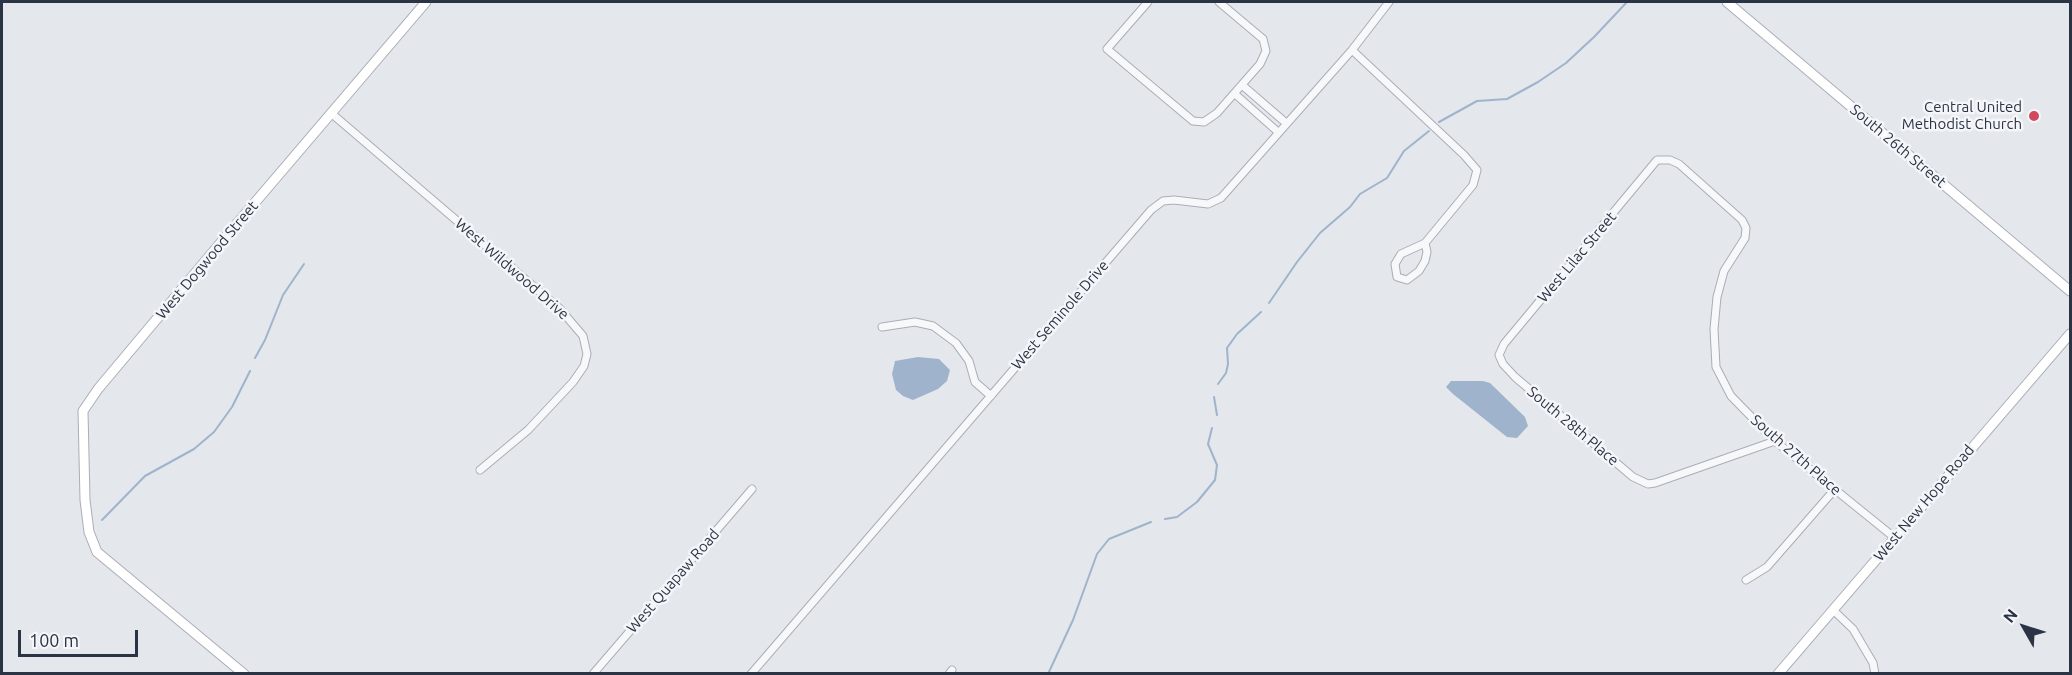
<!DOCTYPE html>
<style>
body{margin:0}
#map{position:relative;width:2072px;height:675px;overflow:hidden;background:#e4e7ec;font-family:Ubuntu,sans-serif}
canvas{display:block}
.frame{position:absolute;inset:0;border:3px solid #2b3445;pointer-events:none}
.north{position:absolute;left:1994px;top:597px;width:60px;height:60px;-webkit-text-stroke:4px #f4f6f9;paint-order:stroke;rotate:309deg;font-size:16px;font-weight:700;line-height:24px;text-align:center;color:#2b3445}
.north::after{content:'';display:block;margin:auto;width:21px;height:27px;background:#2b3445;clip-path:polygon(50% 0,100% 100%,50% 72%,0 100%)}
.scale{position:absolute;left:18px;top:630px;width:120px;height:27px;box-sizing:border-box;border:3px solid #2b3445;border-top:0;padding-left:8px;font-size:18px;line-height:21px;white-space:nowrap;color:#2b3445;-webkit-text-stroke:4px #f4f6f9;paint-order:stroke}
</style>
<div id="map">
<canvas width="2072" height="675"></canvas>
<div class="frame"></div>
<div class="north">N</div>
<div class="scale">100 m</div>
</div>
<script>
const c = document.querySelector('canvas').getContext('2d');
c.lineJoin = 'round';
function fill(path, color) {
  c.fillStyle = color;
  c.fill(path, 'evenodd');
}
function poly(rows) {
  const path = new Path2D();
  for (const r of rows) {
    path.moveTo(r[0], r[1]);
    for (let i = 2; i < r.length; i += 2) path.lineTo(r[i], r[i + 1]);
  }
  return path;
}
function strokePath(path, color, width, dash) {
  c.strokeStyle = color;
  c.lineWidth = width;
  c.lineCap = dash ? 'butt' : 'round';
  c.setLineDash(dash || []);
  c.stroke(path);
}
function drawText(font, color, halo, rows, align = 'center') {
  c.font = font + ' Ubuntu,sans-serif';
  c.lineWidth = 5;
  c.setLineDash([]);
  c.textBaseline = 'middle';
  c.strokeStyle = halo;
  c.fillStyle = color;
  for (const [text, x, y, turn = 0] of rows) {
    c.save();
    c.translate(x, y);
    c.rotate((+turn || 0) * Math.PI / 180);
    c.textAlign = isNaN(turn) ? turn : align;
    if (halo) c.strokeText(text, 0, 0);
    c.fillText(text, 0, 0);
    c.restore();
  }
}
const water = poly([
 [918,357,939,359,950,370,947,381,938,389,913,400,903,396,896,390,892,374,895,361],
 [1451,381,1483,381,1490,383,1525,417,1528,426,1517,438,1507,437,1453,394,1446,387]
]);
const stream = poly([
 [1439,122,1477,101,1507,99,1538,82,1566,63,1594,37,1627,2],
 [1269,303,1297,262,1320,233,1350,207,1360,194,1387,178,1404,151,1429,131],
 [255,358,265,340,283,295,304,264],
 [1218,384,1226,373,1228,364,1227,348,1237,334,1261,312],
 [1214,397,1217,415],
 [1165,519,1177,517,1197,502,1215,480,1217,465,1208,444,1212,428],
 [102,520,145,476,194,449,214,432,232,407,250,371],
 [1048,674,1073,620,1097,554,1109,539,1151,522]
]);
const street = poly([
 [1148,2,1107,49,1193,121,1204,122,1217,113,1260,64,1266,51,1263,39,1219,2],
 [1352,50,1464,155,1477,170,1473,185,1425,243,1401,254,1395,264,1397,277,1407,280,1419,271,1425,261,1427,252,1425,243],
 [1242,85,1286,123],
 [1235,94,1278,132],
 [331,113,560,309,583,336,587,354,584,366,573,382,528,430,480,470],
 [882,327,915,322,933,326,956,343,969,361,975,382,991,396],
 [1775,441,1655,483,1648,484,1633,477,1515,377,1503,364,1499,355,1504,344,1657,160,1670,160,1679,164,1742,220,1746,228,1745,238,1724,271,1717,297,1714,329,1716,367,1731,396,1775,441,1895,538],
 [1746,580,1767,567,1835,489],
 [1833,610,1853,629,1873,663,1875,674],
 [593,674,752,489],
 [751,674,1151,210,1163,201,1174,200,1208,204,1221,198,1352,50,1389,2],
 [949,674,952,670]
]);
const secondary = poly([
 [1727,2,2070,291],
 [244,674,97,552,89,532,85,500,83,411,98,389,223,240,426,2],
 [1778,674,2070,334]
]);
const markers = [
 [2034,116,6,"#d1495b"]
];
const poiNames = [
 ["Central United",2022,107],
 ["Methodist Church",2022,124]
];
const streetNames = [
 ["South 26th Street",1898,146,40],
 ["West Lilac Street",1577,257,-50],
 ["West Dogwood Street",207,260,-50],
 ["West Wildwood Drive",512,269,41],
 ["West Seminole Drive",1060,315,-49],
 ["South 28th Place",1573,426,40],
 ["South 27th Place",1796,455,41],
 ["West New Hope Road",1924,503,-50],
 ["West Quapaw Road",673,581,-49]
];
fill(water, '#9fb4cc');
strokePath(stream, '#9fb4cc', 2);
strokePath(street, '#a9aeb7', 9);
strokePath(secondary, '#a9aeb7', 11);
strokePath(street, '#f7f8fa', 7);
strokePath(secondary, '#fff', 9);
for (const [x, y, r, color] of markers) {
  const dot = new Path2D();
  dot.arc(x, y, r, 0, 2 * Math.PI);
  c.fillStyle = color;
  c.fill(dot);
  strokePath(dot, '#f4f6f9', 2);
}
drawText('15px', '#2b3445', '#f4f6f9', poiNames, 'right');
drawText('15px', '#2b3445', '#f4f6f9', streetNames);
</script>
